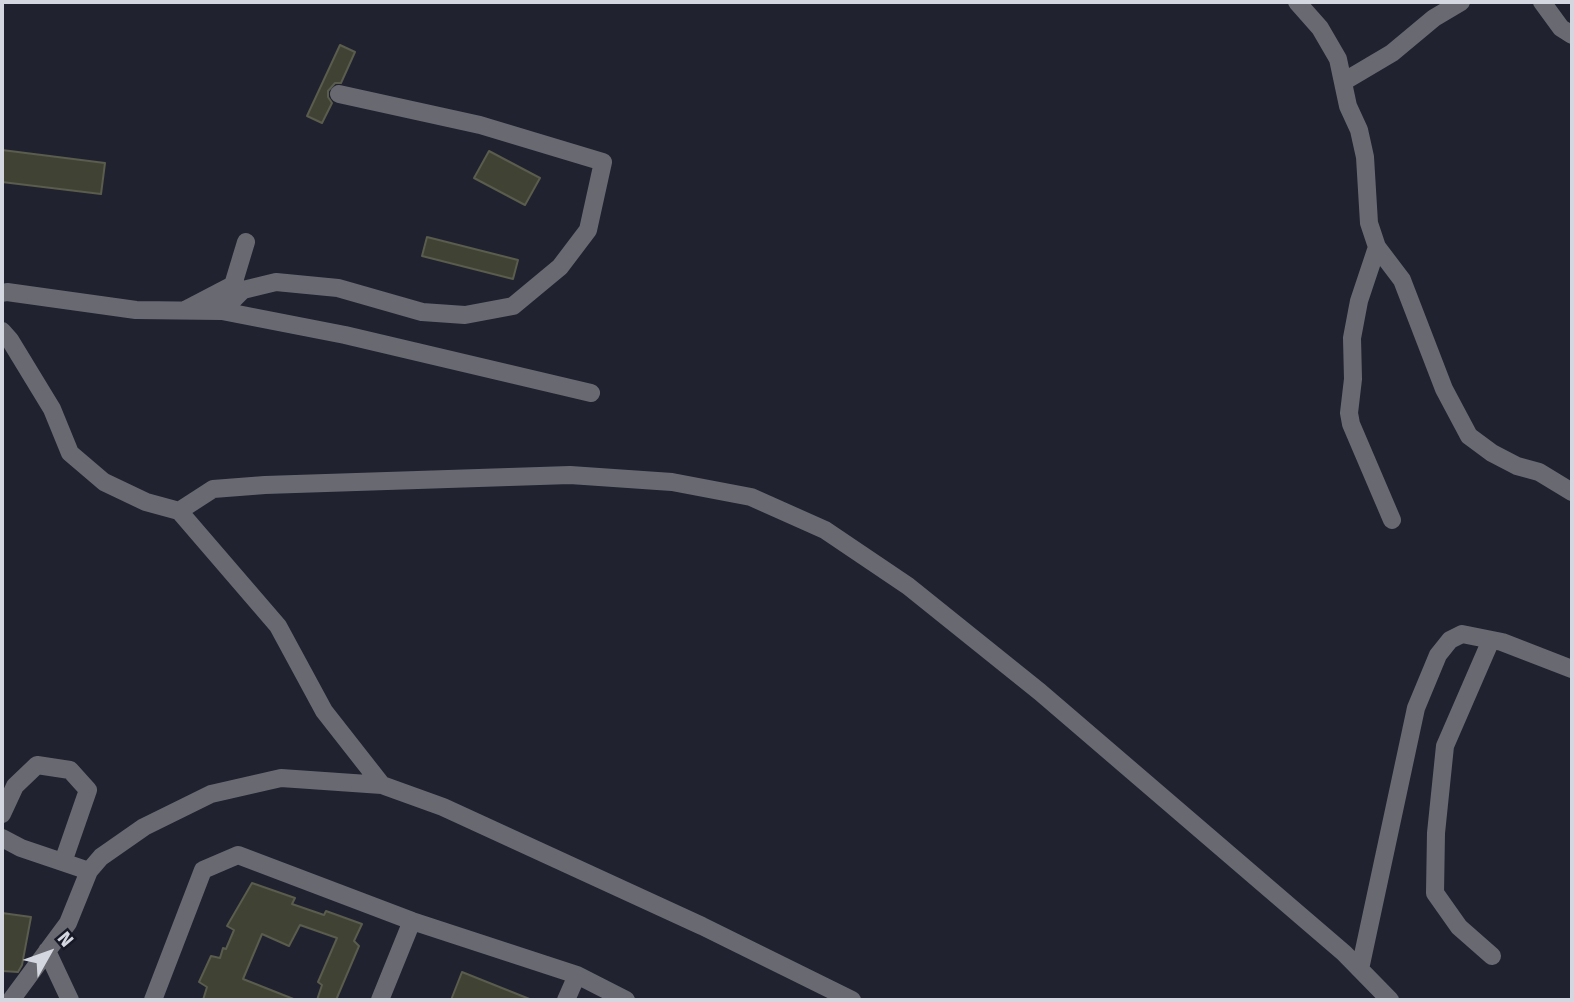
<!DOCTYPE html>
<style>
body{margin:0}
#map{position:relative;width:1574px;height:1002px;overflow:hidden;background:#20222f;font-family:"Fira Sans",sans-serif}
canvas{display:block}
.frame{position:absolute;inset:0;border:4px solid #d5d7e0;pointer-events:none}
.north{position:absolute;left:14px;top:918px;width:70px;height:70px;-webkit-text-stroke:5px #171825;paint-order:stroke;rotate:50deg;font-size:19px;font-weight:700;line-height:28px;text-align:center;color:#d5d7e0}
.north::after{content:'';display:block;margin:auto;width:24px;height:32px;background:#d5d7e0;clip-path:polygon(50% 0,100% 100%,50% 72%,0 100%)}
</style>
<div id="map">
<canvas width="1574" height="1002"></canvas>
<div class="frame"></div>
<div class="north">N</div>
</div>
<script>
const c = document.querySelector('canvas').getContext('2d');
c.lineJoin = 'round';
function fill(path, color) {
  c.fillStyle = color;
  c.fill(path, 'evenodd');
}
function poly(rows) {
  const path = new Path2D();
  for (const r of rows) {
    path.moveTo(r[0], r[1]);
    for (let i = 2; i < r.length; i += 2) path.lineTo(r[i], r[i + 1]);
  }
  return path;
}
function strokePath(path, color, width, dash) {
  c.strokeStyle = color;
  c.lineWidth = width;
  c.lineCap = dash ? 'butt' : 'round';
  c.setLineDash(dash || []);
  c.stroke(path);
}
const building = poly([
 [340,45,355,52,341,83,335,83,328,91,328,97,332,103,322,123,307,116,340,45],
 [2,150,105,163,101,194,2,182,2,150],
 [489,151,540,178,525,205,474,178,489,151],
 [427,237,518,260,513,279,422,256,427,237],
 [252,883,295,898,292,904,324,915,326,911,362,924,354,941,359,946,336,1000,317,1000,322,985,318,982,337,938,300,925,289,946,262,934,243,979,296,1000,203,1000,207,987,199,982,211,956,220,958,223,948,226,949,234,930,227,926,252,883],
 [2,913,31,917,22,965,18,972,2,971,2,913],
 [462,972,532,1000,451,1000,462,972]
]);
const minor = poly([
 [1297,2,1320,28,1338,59,1348,106,1359,130,1365,157,1369,223,1377,247,1402,280,1444,389,1469,436,1492,453,1517,466,1539,472,1572,492],
 [1542,2,1561,28,1572,35],
 [1343,82,1392,53,1434,18,1461,2],
 [1377,247,1359,301,1352,338,1353,379,1349,413,1351,424,1392,520],
 [2,293,7,292,136,310,222,311,345,335,591,393],
 [187,309,233,285,246,242],
 [222,311,243,290,276,282,338,288,422,312,465,315,513,306,560,267,588,230,603,162,480,125,339,94],
 [2,331,10,340,52,409,70,453,104,482,146,502,179,511,213,489,265,485,570,475,672,482,751,497,825,530,908,586,1040,692,1344,953,1390,1000],
 [179,511,278,626,324,711,382,785],
 [1491,640,1445,746,1436,833,1435,893,1459,927,1492,956],
 [2,814,15,786,37,765,70,770,88,790,63,862],
 [2,838,21,848,89,871],
 [47,951,70,1000],
 [1360,969,1416,708,1438,655,1450,640,1462,634,1502,642,1572,669],
 [11,1000,68,923,89,871,101,857,144,827,211,794,281,778,382,785,443,807,702,926,852,1000],
 [153,1000,203,870,238,855,412,921,577,975,626,1000],
 [380,1000,412,921],
 [566,1000,577,975]
]);
fill(building, '#404334');
strokePath(building, '#5a5c4d', 2);
strokePath(minor, '#696a71', 18);
</script>
